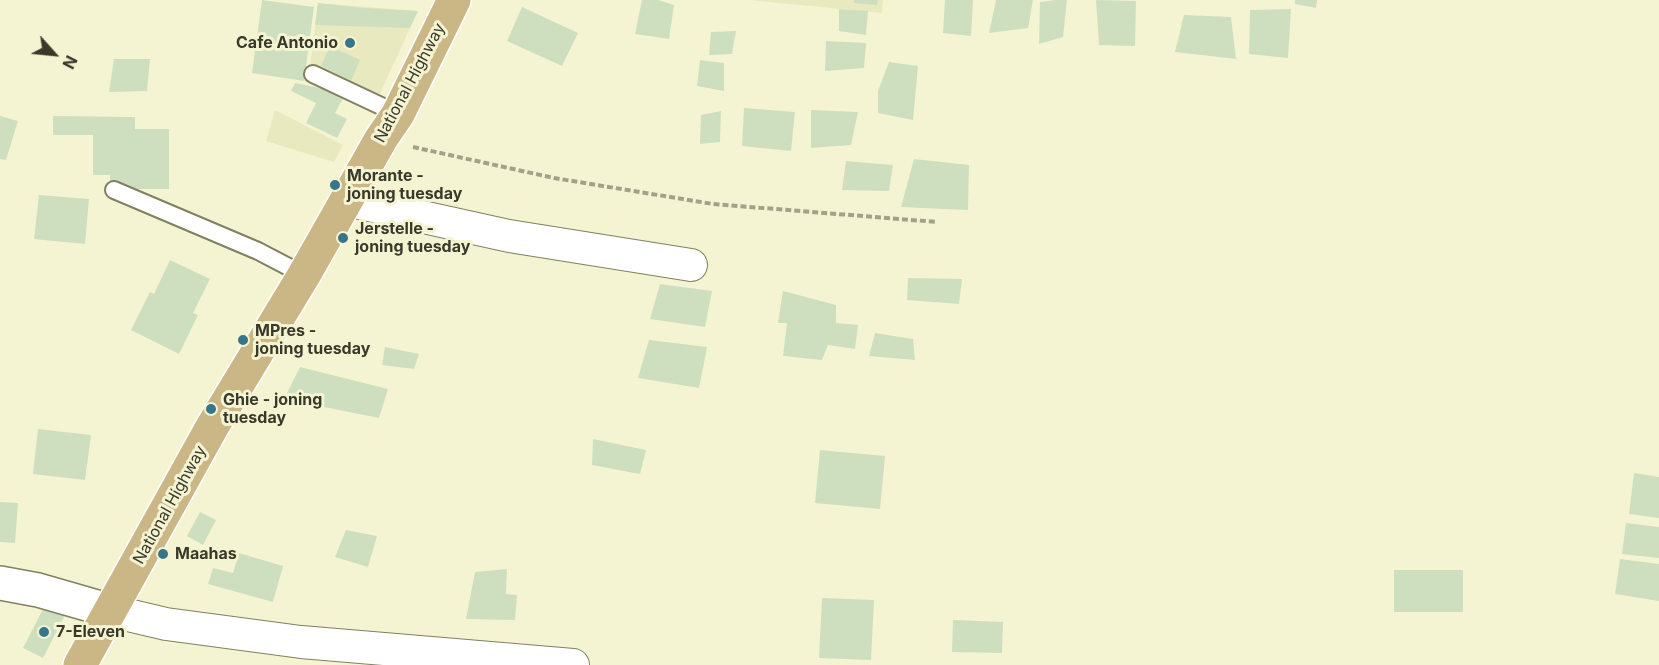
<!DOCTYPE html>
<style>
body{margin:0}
#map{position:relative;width:1659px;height:665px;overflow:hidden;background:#f4f4d2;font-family:Inter,sans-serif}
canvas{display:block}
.north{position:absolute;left:24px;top:24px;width:60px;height:60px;-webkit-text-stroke:4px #f4f4d2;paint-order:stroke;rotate:117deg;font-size:16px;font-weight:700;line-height:24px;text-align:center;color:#39392b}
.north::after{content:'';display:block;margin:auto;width:21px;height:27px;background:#39392b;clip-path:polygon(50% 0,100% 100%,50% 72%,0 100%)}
</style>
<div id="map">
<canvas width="1659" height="665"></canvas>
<div class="north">N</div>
</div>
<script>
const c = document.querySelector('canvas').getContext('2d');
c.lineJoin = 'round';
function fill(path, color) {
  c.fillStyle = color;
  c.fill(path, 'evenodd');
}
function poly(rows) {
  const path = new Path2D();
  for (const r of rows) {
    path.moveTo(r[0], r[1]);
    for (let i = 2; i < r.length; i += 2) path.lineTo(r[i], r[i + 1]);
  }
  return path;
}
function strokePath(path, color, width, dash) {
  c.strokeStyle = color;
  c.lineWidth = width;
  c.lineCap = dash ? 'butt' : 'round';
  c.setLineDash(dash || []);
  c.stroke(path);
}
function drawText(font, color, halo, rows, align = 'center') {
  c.font = font + ' Inter,sans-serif';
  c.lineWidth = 6;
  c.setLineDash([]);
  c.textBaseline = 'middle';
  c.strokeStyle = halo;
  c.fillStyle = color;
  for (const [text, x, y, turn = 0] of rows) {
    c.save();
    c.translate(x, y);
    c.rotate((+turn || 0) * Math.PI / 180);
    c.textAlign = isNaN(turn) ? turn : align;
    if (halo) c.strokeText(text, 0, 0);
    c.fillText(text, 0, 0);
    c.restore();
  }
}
const built = poly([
 [749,0,883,0,882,13],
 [318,3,418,11,377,100,308,83],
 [275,110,343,145,334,162,266,141]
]);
const building = poly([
 [262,0,314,7,304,81,252,73],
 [642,0,658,0,674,5,669,39,635,34],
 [854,0,878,0,877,5,854,3],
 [945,0,973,0,971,36,943,33],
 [996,0,1033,0,1028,28,989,33],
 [1055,0,1067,0,1063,37,1039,44,1040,2],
 [1096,0,1136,1,1135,46,1099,45],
 [1295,0,1317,0,1316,8,1295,4],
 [318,3,363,8,418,11,410,28,315,25],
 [522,7,578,33,562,66,507,41],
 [839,9,868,11,866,35,839,31],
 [1291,9,1288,58,1249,54,1250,10],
 [1184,15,1231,17,1236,59,1175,52],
 [736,31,732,54,709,55,711,32],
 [826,41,866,43,864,68,825,71],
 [330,46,360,60,351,81,321,66],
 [114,59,150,59,147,91,109,92],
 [700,60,724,63,724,91,697,86],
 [889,62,918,66,913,120,878,113,878,91],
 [295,83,346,93,335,113,347,119,337,138,306,123,316,103,291,91],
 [744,108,795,112,791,151,742,146],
 [811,110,858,112,851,145,811,148],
 [721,111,720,142,700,144,701,115],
 [0,116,18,121,6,160,0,159],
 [53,116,135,117,135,129,169,129,169,189,110,189,110,175,93,175,93,135,53,135],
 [914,159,969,165,968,210,901,207],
 [846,161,893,165,889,191,842,190],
 [39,195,89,199,85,244,34,239],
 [170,260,210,279,193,313,198,315,179,354,131,330,150,292,154,294],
 [908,278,962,279,959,304,907,300],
 [660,284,712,291,705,327,650,319],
 [783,291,836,305,836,323,858,325,855,349,828,345,822,360,783,356,787,323,778,323],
 [875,333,913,339,915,360,869,356],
 [649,340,707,347,699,388,638,378],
 [385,347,419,354,414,369,382,365],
 [300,367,388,389,379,418,284,399],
 [38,429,91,435,85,480,33,474],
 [593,439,646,450,640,474,592,465],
 [820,450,885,456,880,509,815,503],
 [1634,473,1659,477,1659,518,1629,514],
 [0,502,18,503,15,543,0,542],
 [200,512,216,520,203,545,187,536],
 [1626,523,1659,527,1659,558,1622,554],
 [346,530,377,536,368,567,335,557],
 [239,553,283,566,273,602,208,584,213,568,233,573],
 [1620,559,1659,564,1659,601,1615,594],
 [507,569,506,594,517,595,515,620,466,619,475,572],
 [1394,570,1463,570,1463,612,1394,612],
 [822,598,874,600,871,660,819,658],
 [45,605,65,615,43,658,23,648],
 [953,620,1003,622,1002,653,952,652]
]);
const path = poly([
 [413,147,554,178,713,204,937,222]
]);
const lane = poly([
 [313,74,398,114],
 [114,190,258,251,304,275]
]);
const street = poly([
 [346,200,509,236,691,265],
 [111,611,166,624,301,642,573,665]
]);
const secondary = poly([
 [0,583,38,590,111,611]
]);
const primary = poly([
 [80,665,212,427,304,275,381,139,398,114,454,0]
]);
const markers = [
 [350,43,6,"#36768a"],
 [335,185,6,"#36768a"],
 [343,238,6,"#36768a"],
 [243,340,6,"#36768a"],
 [211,409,6,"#36768a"],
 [163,554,6,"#36768a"],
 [44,632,6,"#36768a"]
];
const poiNames = [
 ["Cafe Antonio",338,43,"right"],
 ["Morante -",347,176],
 ["joning tuesday",347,194],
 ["Jerstelle -",355,229],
 ["joning tuesday",355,247],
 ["MPres -",255,331],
 ["joning tuesday",255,349],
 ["Ghie - joning",223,400],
 ["tuesday",223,418],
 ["Maahas",175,554],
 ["7-Eleven",56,632]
];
const streetNames = [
 ["National Highway",410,83,-62],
 ["National Highway",170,505,-61]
];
fill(built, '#e8e9be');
fill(building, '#cedfc0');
strokePath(lane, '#818162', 20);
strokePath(street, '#818162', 34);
strokePath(secondary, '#818162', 36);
strokePath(primary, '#fff', 36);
strokePath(path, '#a2a289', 4, [6, 3]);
strokePath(lane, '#fff', 16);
strokePath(street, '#fff', 32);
strokePath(secondary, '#fff', 33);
strokePath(primary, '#cbb685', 33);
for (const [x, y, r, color] of markers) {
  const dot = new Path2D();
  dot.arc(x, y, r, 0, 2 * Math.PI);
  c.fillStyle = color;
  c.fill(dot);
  strokePath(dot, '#f4f4d2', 2);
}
drawText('bold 16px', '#39392b', '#f4f4d2', poiNames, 'left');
drawText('16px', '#39392b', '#f4f4d2', streetNames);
</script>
